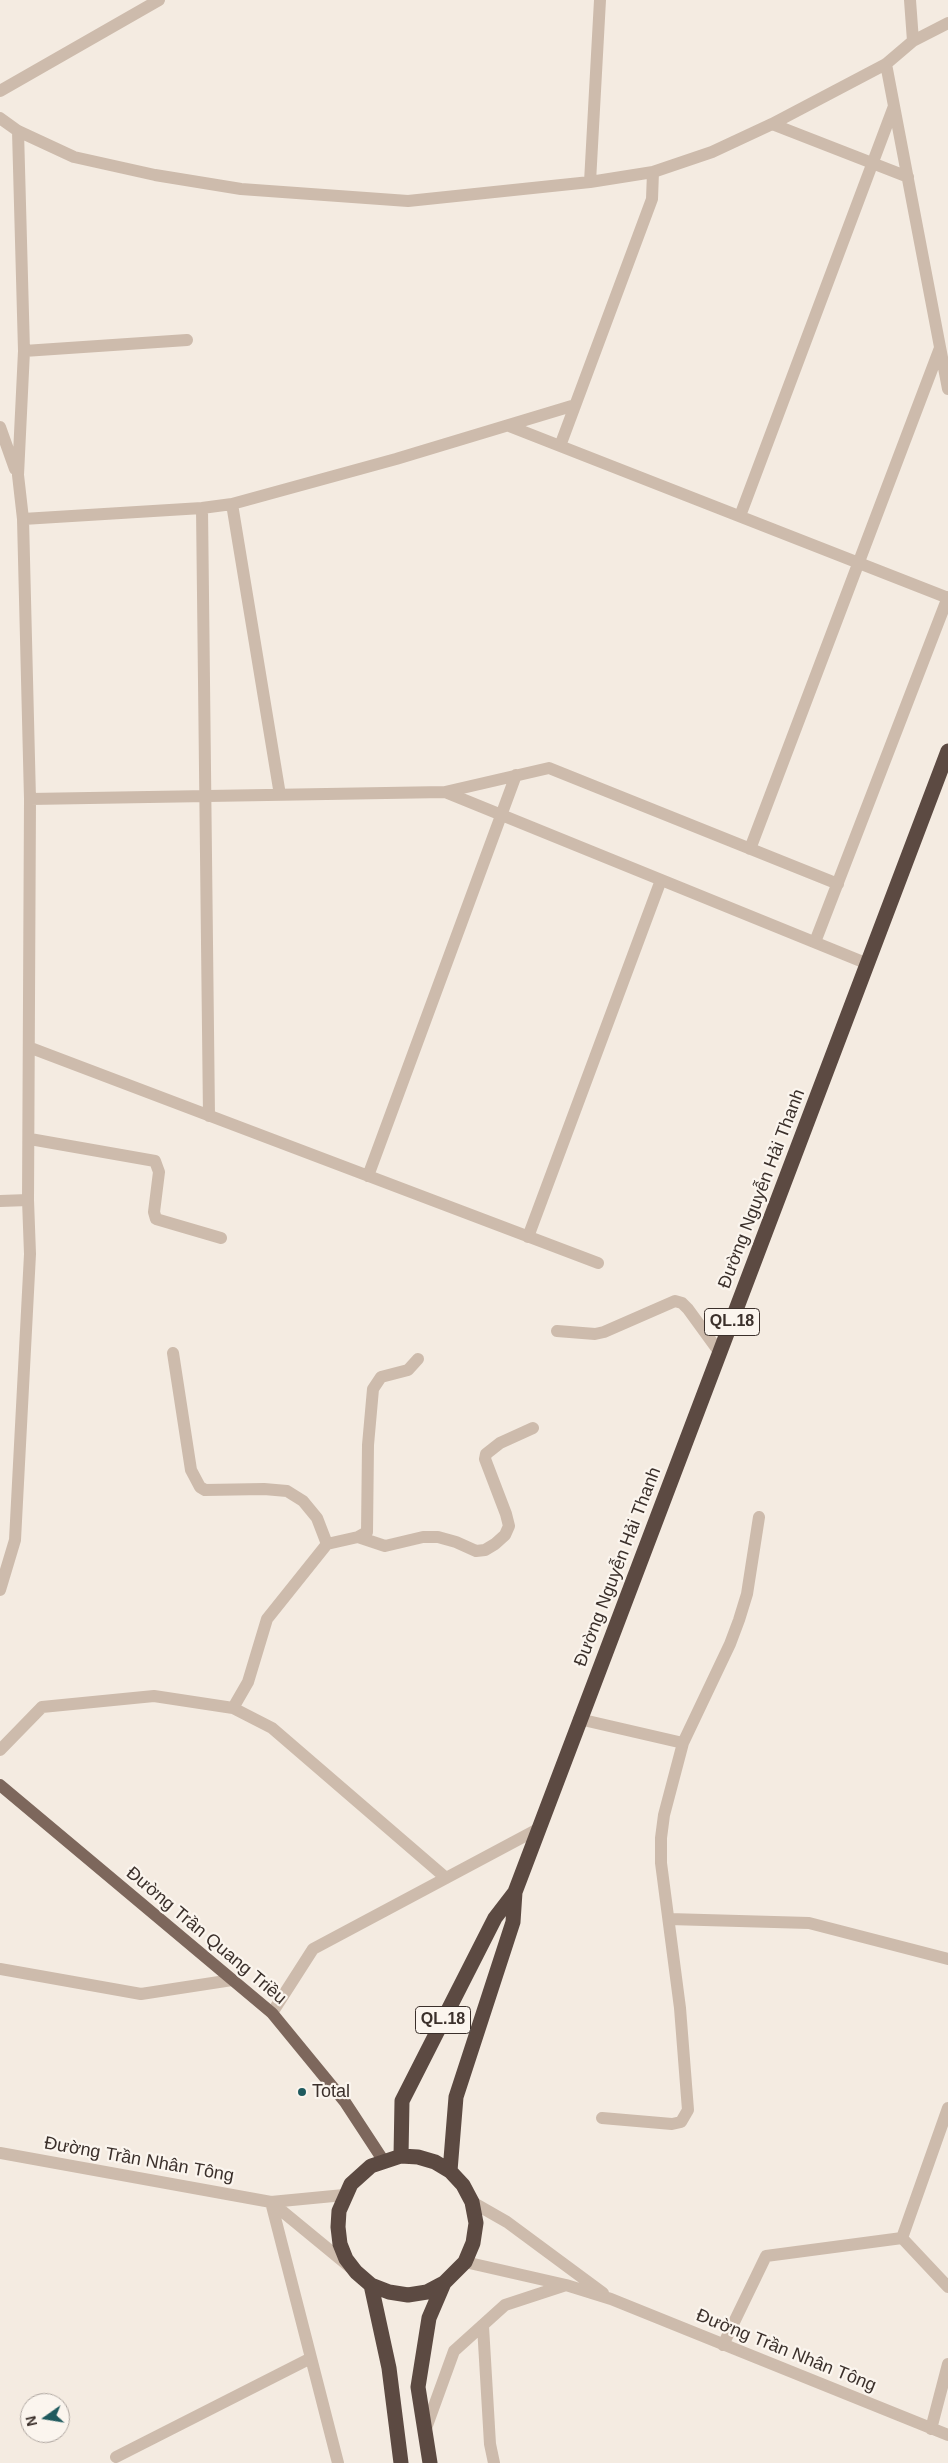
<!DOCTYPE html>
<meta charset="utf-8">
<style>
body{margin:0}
#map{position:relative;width:948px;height:2463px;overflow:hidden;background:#f4ebe1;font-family:Arial,sans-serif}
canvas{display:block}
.north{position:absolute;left:20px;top:2393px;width:50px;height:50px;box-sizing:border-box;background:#fbf5ee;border:1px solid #aea6a0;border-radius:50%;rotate:257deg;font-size:14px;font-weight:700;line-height:20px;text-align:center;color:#3b302b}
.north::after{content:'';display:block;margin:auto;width:18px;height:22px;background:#1f5a5e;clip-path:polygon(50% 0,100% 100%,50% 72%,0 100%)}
</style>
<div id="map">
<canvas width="948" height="2463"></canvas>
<div class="north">N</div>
</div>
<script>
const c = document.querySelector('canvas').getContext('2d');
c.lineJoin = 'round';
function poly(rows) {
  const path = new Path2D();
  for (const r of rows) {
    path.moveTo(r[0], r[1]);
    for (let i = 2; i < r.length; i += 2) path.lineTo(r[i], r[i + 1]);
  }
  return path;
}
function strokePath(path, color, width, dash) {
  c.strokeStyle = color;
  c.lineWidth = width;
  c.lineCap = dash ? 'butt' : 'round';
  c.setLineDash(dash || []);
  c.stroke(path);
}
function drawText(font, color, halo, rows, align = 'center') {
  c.font = font + ' Arial,sans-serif';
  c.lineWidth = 4.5;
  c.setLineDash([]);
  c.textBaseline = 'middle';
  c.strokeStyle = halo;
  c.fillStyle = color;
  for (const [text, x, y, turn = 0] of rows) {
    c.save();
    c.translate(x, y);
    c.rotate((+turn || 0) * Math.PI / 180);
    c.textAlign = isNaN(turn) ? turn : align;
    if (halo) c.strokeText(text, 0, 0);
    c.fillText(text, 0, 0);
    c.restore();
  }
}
const minor = poly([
 [910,0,913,41],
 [886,64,948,389],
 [0,91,159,0],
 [0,118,18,131,74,157,155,175,241,189,408,201,590,182,653,172,712,152,772,124,886,64,913,41,948,23],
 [772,124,908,177],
 [590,182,600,0],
 [24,351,187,340],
 [509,426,948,598],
 [0,427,15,469],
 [560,446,652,199,653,172],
 [232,504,280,795],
 [202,508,209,1116],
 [740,516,894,106],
 [23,519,202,508,232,504,396,459,575,405],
 [445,792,868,964],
 [30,799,445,792,549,768,838,884],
 [750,849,940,348],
 [815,942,948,597],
 [31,1048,598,1263],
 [30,1139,155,1161,159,1172,154,1212,156,1219,221,1238],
 [368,1176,516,775],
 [0,1201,28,1200],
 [528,1237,661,880],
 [557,1331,595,1334,604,1332,675,1301,682,1303,688,1309,720,1353],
 [173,1353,191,1470,200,1487,205,1490,264,1489,287,1491,303,1501,317,1518,327,1544],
 [358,1537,385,1546,423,1537,438,1537,456,1542,476,1551,485,1550,495,1544,505,1535,509,1526,506,1514,485,1459,486,1454,500,1443,533,1428],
 [0,1590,15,1540,30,1254,28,1200,30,799,23,519,18,475,24,351,18,131],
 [233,1708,248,1682,267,1619,327,1544,358,1537,367,1532,368,1445,373,1389,381,1377,408,1370,418,1359],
 [579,1719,683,1743],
 [0,1750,42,1707,154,1696,233,1708,272,1728,446,1878],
 [669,1919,809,1923,948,1959],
 [0,1969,141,1994,232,1980],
 [272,2013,313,1949,538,1829],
 [948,2108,902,2238,948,2287],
 [602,2118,672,2124,681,2122,688,2110,680,2008,661,1863,661,1838,664,1815,683,1743,730,1644,739,1620,747,1594,759,1517],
 [0,2153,271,2202,344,2195],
 [271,2202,338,2463],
 [271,2202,350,2267],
 [472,2202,507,2222,603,2293],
 [465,2262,566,2285,611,2299,948,2435],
 [483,2326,490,2444,494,2463],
 [723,2345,766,2256,902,2238],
 [931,2429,948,2364],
 [425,2431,454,2351,505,2305,566,2285],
 [116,2457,311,2358]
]);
const major = poly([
 [0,1785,272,2013,345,2102,383,2160]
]);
const highway = poly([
 [401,2156,402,2101,495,1918,515,1892],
 [450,2171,456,2097,513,1922,515,1892,948,751],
 [371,2285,389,2368,401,2463],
 [430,2463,418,2387,429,2318,444,2283,465,2262,473,2243,476,2223,472,2202,463,2185,450,2171,435,2162,418,2157,401,2156,371,2166,351,2184,339,2211,338,2227,340,2244,346,2259,356,2272,371,2285,389,2292,408,2295,427,2292,444,2283]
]);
const markers = [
 [302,2092,5,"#1f5a5e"]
];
const shields = [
 [732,1322,55],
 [443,2020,55]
];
const shieldNames = [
 ["QL.18",732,1322],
 ["QL.18",443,2020]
];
const streetNames = [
 ["Đường Nguyễn Hải Thanh",762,1189,-69],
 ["Đường Nguyễn Hải Thanh",618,1567,-69],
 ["Đường Trần Quang Triều",206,1936,40],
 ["Đường Trần Nhân Tông",139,2160,10],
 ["Đường Trần Nhân Tông",786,2351,22]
];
const poiNames = [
 ["Total",312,2092]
];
strokePath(minor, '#cdbbac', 12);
strokePath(major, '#7d675c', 12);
strokePath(highway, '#5c4a42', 15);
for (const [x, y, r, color] of markers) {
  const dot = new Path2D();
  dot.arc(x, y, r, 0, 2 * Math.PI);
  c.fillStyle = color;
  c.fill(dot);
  strokePath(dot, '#fbf5ee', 2);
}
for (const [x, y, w] of shields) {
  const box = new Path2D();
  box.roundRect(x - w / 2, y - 13.5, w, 27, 4);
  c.fillStyle = '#fbf5ee';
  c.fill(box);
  strokePath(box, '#3b302b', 1);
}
drawText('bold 16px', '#3b302b', null, shieldNames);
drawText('18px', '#3b302b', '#fbf5ee', streetNames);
drawText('18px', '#3b302b', '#fbf5ee', poiNames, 'left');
</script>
